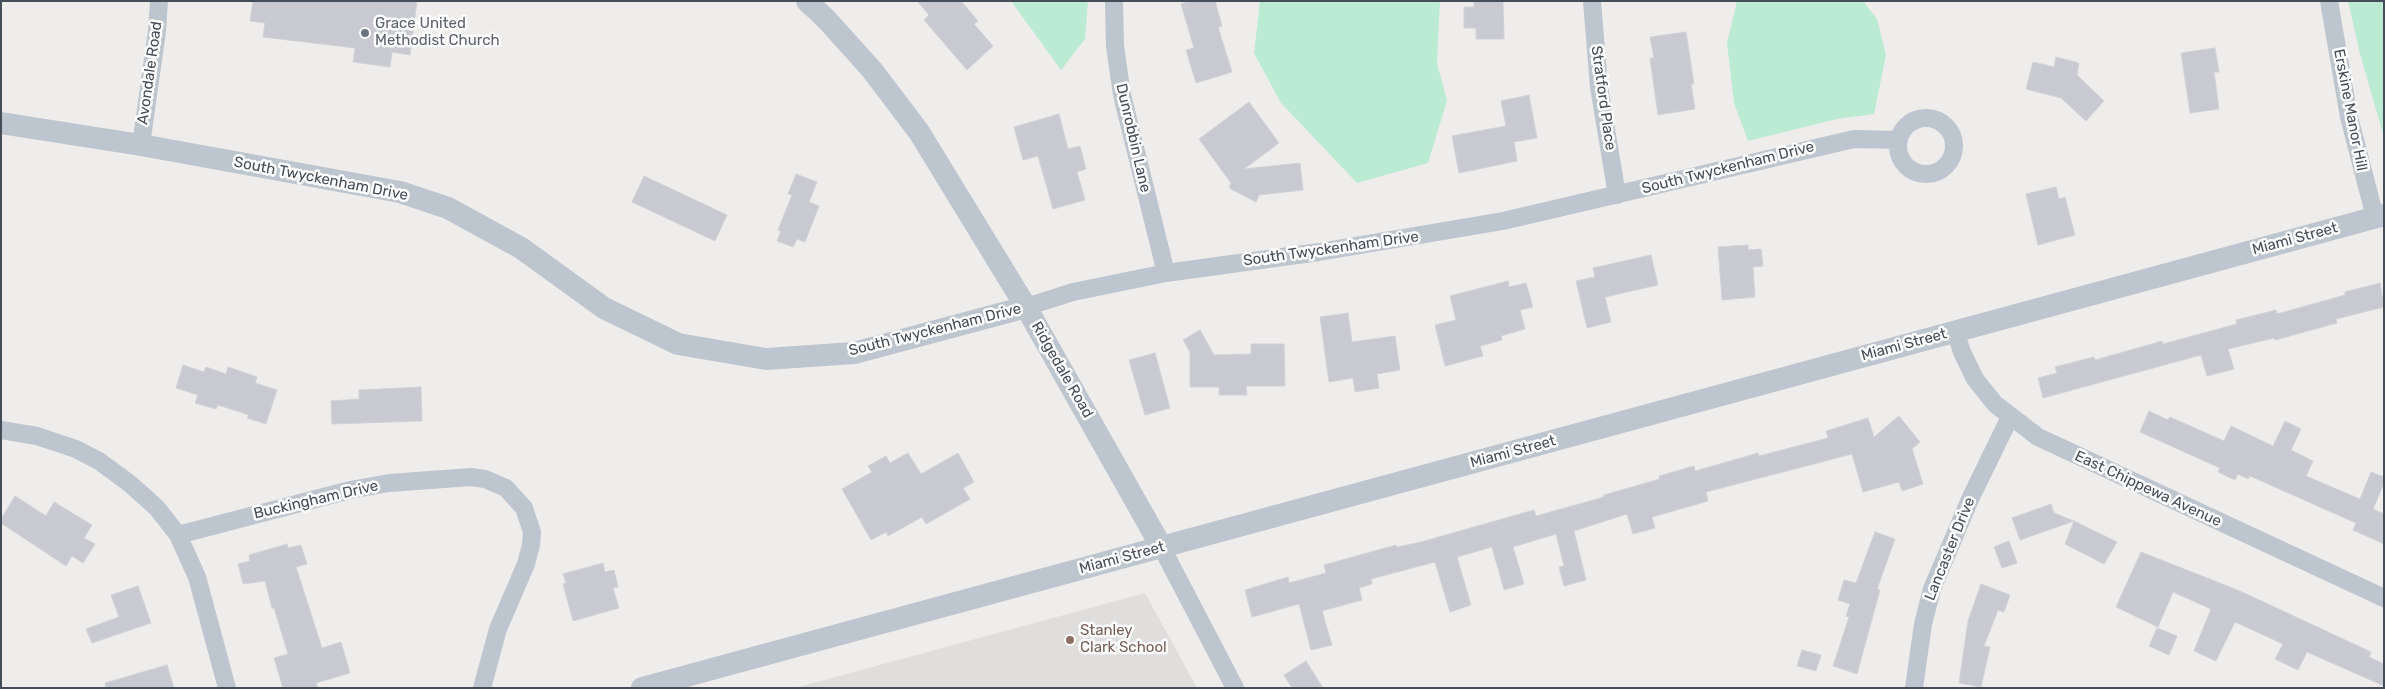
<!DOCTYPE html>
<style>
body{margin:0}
#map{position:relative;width:2385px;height:689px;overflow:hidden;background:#efecec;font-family:Rubik,sans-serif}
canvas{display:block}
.frame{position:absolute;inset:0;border:2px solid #454d58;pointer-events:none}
</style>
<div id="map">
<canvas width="2385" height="689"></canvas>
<div class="frame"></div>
</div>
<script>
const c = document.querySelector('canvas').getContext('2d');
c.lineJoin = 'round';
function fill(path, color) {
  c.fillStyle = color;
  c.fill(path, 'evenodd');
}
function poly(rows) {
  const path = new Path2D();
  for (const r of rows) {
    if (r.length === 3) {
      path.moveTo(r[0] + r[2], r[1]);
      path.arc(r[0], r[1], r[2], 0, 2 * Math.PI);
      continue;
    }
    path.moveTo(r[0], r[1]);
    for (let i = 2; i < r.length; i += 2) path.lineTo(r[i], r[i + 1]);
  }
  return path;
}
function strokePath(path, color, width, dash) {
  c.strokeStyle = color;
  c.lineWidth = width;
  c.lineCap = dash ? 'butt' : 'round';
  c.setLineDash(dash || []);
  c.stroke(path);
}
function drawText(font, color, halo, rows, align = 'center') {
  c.font = font + ' Rubik,sans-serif';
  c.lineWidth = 5;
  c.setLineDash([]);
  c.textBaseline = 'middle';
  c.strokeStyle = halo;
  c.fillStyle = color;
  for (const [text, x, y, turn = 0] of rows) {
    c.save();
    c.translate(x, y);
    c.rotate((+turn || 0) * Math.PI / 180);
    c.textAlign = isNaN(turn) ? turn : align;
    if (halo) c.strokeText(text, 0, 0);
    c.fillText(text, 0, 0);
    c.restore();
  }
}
const education = poly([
 [1145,593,1197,688,795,688]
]);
const green = poly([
 [1011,1,1088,1,1085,39,1061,70],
 [1260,1,1440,1,1437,63,1447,101,1428,163,1357,183,1281,103,1254,53],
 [1737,1,1863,1,1877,19,1886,55,1874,114,1837,119,1748,141,1734,103,1727,43],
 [2348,1,2384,1,2384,137,2360,54]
]);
const building = poly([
 [253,1,417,1,410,55,392,52,390,67,353,62,355,48,263,37,265,23,250,21,253,1],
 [917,1,961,1,978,21,974,24,993,46,967,70,924,20,929,15,917,1],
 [1190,1,1215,1,1222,26,1218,27,1232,72,1196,83,1186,50,1194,48,1181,4,1190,1],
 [1474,1,1503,1,1504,39,1476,39,1476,28,1464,28,1464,7,1474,7,1474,1],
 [1686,32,1694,84,1691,84,1695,109,1658,115,1650,58,1654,58,1650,37,1686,32],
 [2215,48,2219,72,2214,72,2219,109,2190,113,2181,53,2215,48],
 [2056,57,2079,63,2077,75,2104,101,2086,121,2061,98,2026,89,2033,62,2054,67,2056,57],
 [1529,95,1537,138,1514,142,1517,161,1459,173,1452,136,1506,126,1501,101,1529,95],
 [1249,102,1279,143,1244,169,1300,163,1303,190,1259,195,1256,202,1229,188,1231,183,1199,139,1249,102],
 [1059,114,1068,149,1080,146,1086,169,1077,172,1085,200,1053,209,1038,156,1023,160,1014,127,1059,114],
 [796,174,817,182,809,202,819,206,805,242,797,239,793,247,777,241,781,231,778,230,792,195,788,194,796,174],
 [644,176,727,215,715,241,632,202,644,176],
 [2056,187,2059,199,2065,197,2075,235,2038,245,2026,194,2056,187],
 [1748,245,1748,250,1761,249,1763,266,1753,267,1755,297,1722,300,1718,247,1748,245],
 [1651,255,1658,285,1605,297,1611,322,1587,328,1576,281,1595,277,1593,268,1651,255],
 [1508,281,1509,287,1526,283,1533,307,1520,310,1525,329,1501,336,1502,340,1480,346,1483,356,1445,366,1435,325,1456,320,1450,296,1508,281],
 [2380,283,2384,307,2336,319,2337,323,2275,340,2274,338,2228,349,2234,369,2207,376,2201,355,2043,398,2038,378,2057,373,2055,367,2094,357,2095,360,2162,341,2163,344,2237,324,2236,320,2276,310,2277,314,2345,295,2345,292,2380,283],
 [1348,313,1352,342,1395,336,1400,370,1377,374,1379,388,1355,392,1353,378,1329,382,1320,317,1348,313],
 [1200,330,1214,355,1251,354,1251,344,1284,344,1285,386,1246,386,1247,395,1219,395,1219,387,1190,387,1190,352,1183,340,1200,330],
 [1155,353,1170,408,1145,415,1129,360,1155,353],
 [183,365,204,372,206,367,226,374,228,367,257,377,255,383,277,390,266,424,247,418,249,415,218,405,216,409,195,403,198,395,176,388,183,365],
 [421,387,422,421,332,424,331,401,359,399,359,390,421,387],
 [2149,411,2168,420,2170,417,2224,441,2231,426,2273,446,2285,421,2301,429,2291,450,2313,461,2306,476,2360,499,2371,472,2384,477,2384,483,2373,509,2384,514,2384,544,2353,530,2356,523,2250,476,2248,479,2238,474,2235,480,2218,472,2220,468,2140,432,2149,411],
 [1899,416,1920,442,1912,449,1923,484,1902,491,1899,482,1863,492,1852,454,1706,492,1708,501,1652,517,1655,528,1633,534,1627,514,1574,531,1586,580,1564,586,1559,567,1564,566,1556,534,1513,547,1524,584,1504,590,1492,547,1457,557,1471,605,1450,612,1435,562,1371,579,1372,584,1359,588,1362,600,1322,611,1332,645,1311,650,1299,604,1252,617,1245,590,1288,577,1289,583,1326,573,1324,565,1396,545,1397,547,1421,542,1534,510,1536,516,1604,497,1604,495,1660,479,1659,476,1694,466,1695,471,1758,453,1759,456,1828,438,1826,431,1868,418,1874,437,1899,416],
 [908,453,921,474,958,453,974,482,963,488,970,499,926,524,922,517,888,536,886,532,871,540,842,489,872,472,868,466,886,456,890,463,908,453],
 [15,496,46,516,54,502,92,525,84,538,95,544,83,563,72,556,66,566,1,523,1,519,15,496],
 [2051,504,2054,513,2074,521,2020,540,2012,518,2051,504],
 [2074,521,2117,542,2104,564,2065,544,2074,521],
 [1875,532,1895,539,1877,589,1880,590,1857,674,1833,666,1849,617,1846,616,1850,604,1838,600,1844,580,1856,583,1875,532],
 [2009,541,2017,563,2002,568,1994,547,2009,541],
 [287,544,288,548,301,545,307,564,296,567,322,648,341,642,350,673,316,683,318,688,283,688,274,658,288,654,274,608,272,608,265,581,243,584,238,564,250,561,249,555,287,544],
 [2141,552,2240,591,2371,652,2369,657,2384,664,2384,686,2307,652,2298,670,2275,659,2283,644,2235,622,2216,661,2194,651,2211,609,2173,592,2158,627,2116,607,2141,552],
 [603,563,605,572,614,570,618,587,613,588,619,608,573,621,563,584,566,583,563,574,603,563],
 [1981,584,2010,595,2004,612,1998,610,1984,646,1990,647,1981,687,1959,683,1968,621,1981,584],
 [138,586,151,623,92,643,86,629,119,617,111,595,138,586],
 [2157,628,2177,636,2169,655,2149,646,2157,628],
 [1802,650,1821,655,1816,671,1797,666,1802,650],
 [1306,661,1323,688,1292,688,1284,675,1306,661],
 [167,665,174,688,106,688,105,683,167,665]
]);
const minor = poly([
 [1114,1,1115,46,1122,95,1166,273],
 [1592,1,1599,87,1617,195],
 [2329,1,2349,117,2375,217],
 [1926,146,28],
 [141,145,157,31,159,1],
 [1026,307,1073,292,1166,273,1319,252,1503,221,1854,139,1899,140],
 [1955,331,1962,352,1975,379,1995,404,2038,437,2384,598],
 [1,430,37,436,76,449,99,461,129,483,157,508,178,535,197,577,227,688],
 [178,535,350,490,389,483,471,477,485,479,506,488,524,508,532,532,531,545,526,564,498,629,482,688],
 [1162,548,1235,688],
 [1914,688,1923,624,1932,589,1971,497,2010,417]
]);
const tertiary = poly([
 [807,1,827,20,872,70,919,132,1026,307,1162,548],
 [1,123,141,145,400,192,448,208,521,248,604,308,678,344,766,359,854,353,1026,307],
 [642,688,2384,215]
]);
const markers = [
 [365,33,5,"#6b7280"],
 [1070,640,5,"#8d6e63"]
];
const worshipNames = [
 ["Grace United",375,24],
 ["Methodist Church",375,41]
];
const streetNames = [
 ["Avondale Road",150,73,-82],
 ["Stratford Place",1603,98,82],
 ["Erskine Manor Hill",2350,110,79],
 ["Dunrobbin Lane",1133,138,77],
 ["South Twyckenham Drive",1728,168,-14],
 ["South Twyckenham Drive",321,179,11],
 ["Miami Street",2295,239,-15],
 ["South Twyckenham Drive",1331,249,-8],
 ["South Twyckenham Drive",935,330,-14],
 ["Miami Street",1904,345,-15],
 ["Ridgedale Road",1062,370,60],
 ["Miami Street",1513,452,-15],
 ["East Chippewa Avenue",2148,489,25],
 ["Buckingham Drive",316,500,-13],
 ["Lancaster Drive",1950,549,-68],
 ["Miami Street",1122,558,-15]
];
const educationNames = [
 ["Stanley",1080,631],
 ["Clark School",1080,648]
];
fill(education, '#e0dddd');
fill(green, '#bbebd3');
fill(building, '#c9cad1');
strokePath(building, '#d0d2d8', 1);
strokePath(minor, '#bdc5ce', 18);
strokePath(tertiary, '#bdc5ce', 22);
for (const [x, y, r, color] of markers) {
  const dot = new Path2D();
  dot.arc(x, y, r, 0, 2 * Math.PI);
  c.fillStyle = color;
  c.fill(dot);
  strokePath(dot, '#fff', 2);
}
drawText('15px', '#5b616d', '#fff', worshipNames, 'left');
drawText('15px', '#454d58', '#fff', streetNames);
drawText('15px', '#785e54', '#fff', educationNames, 'left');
</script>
